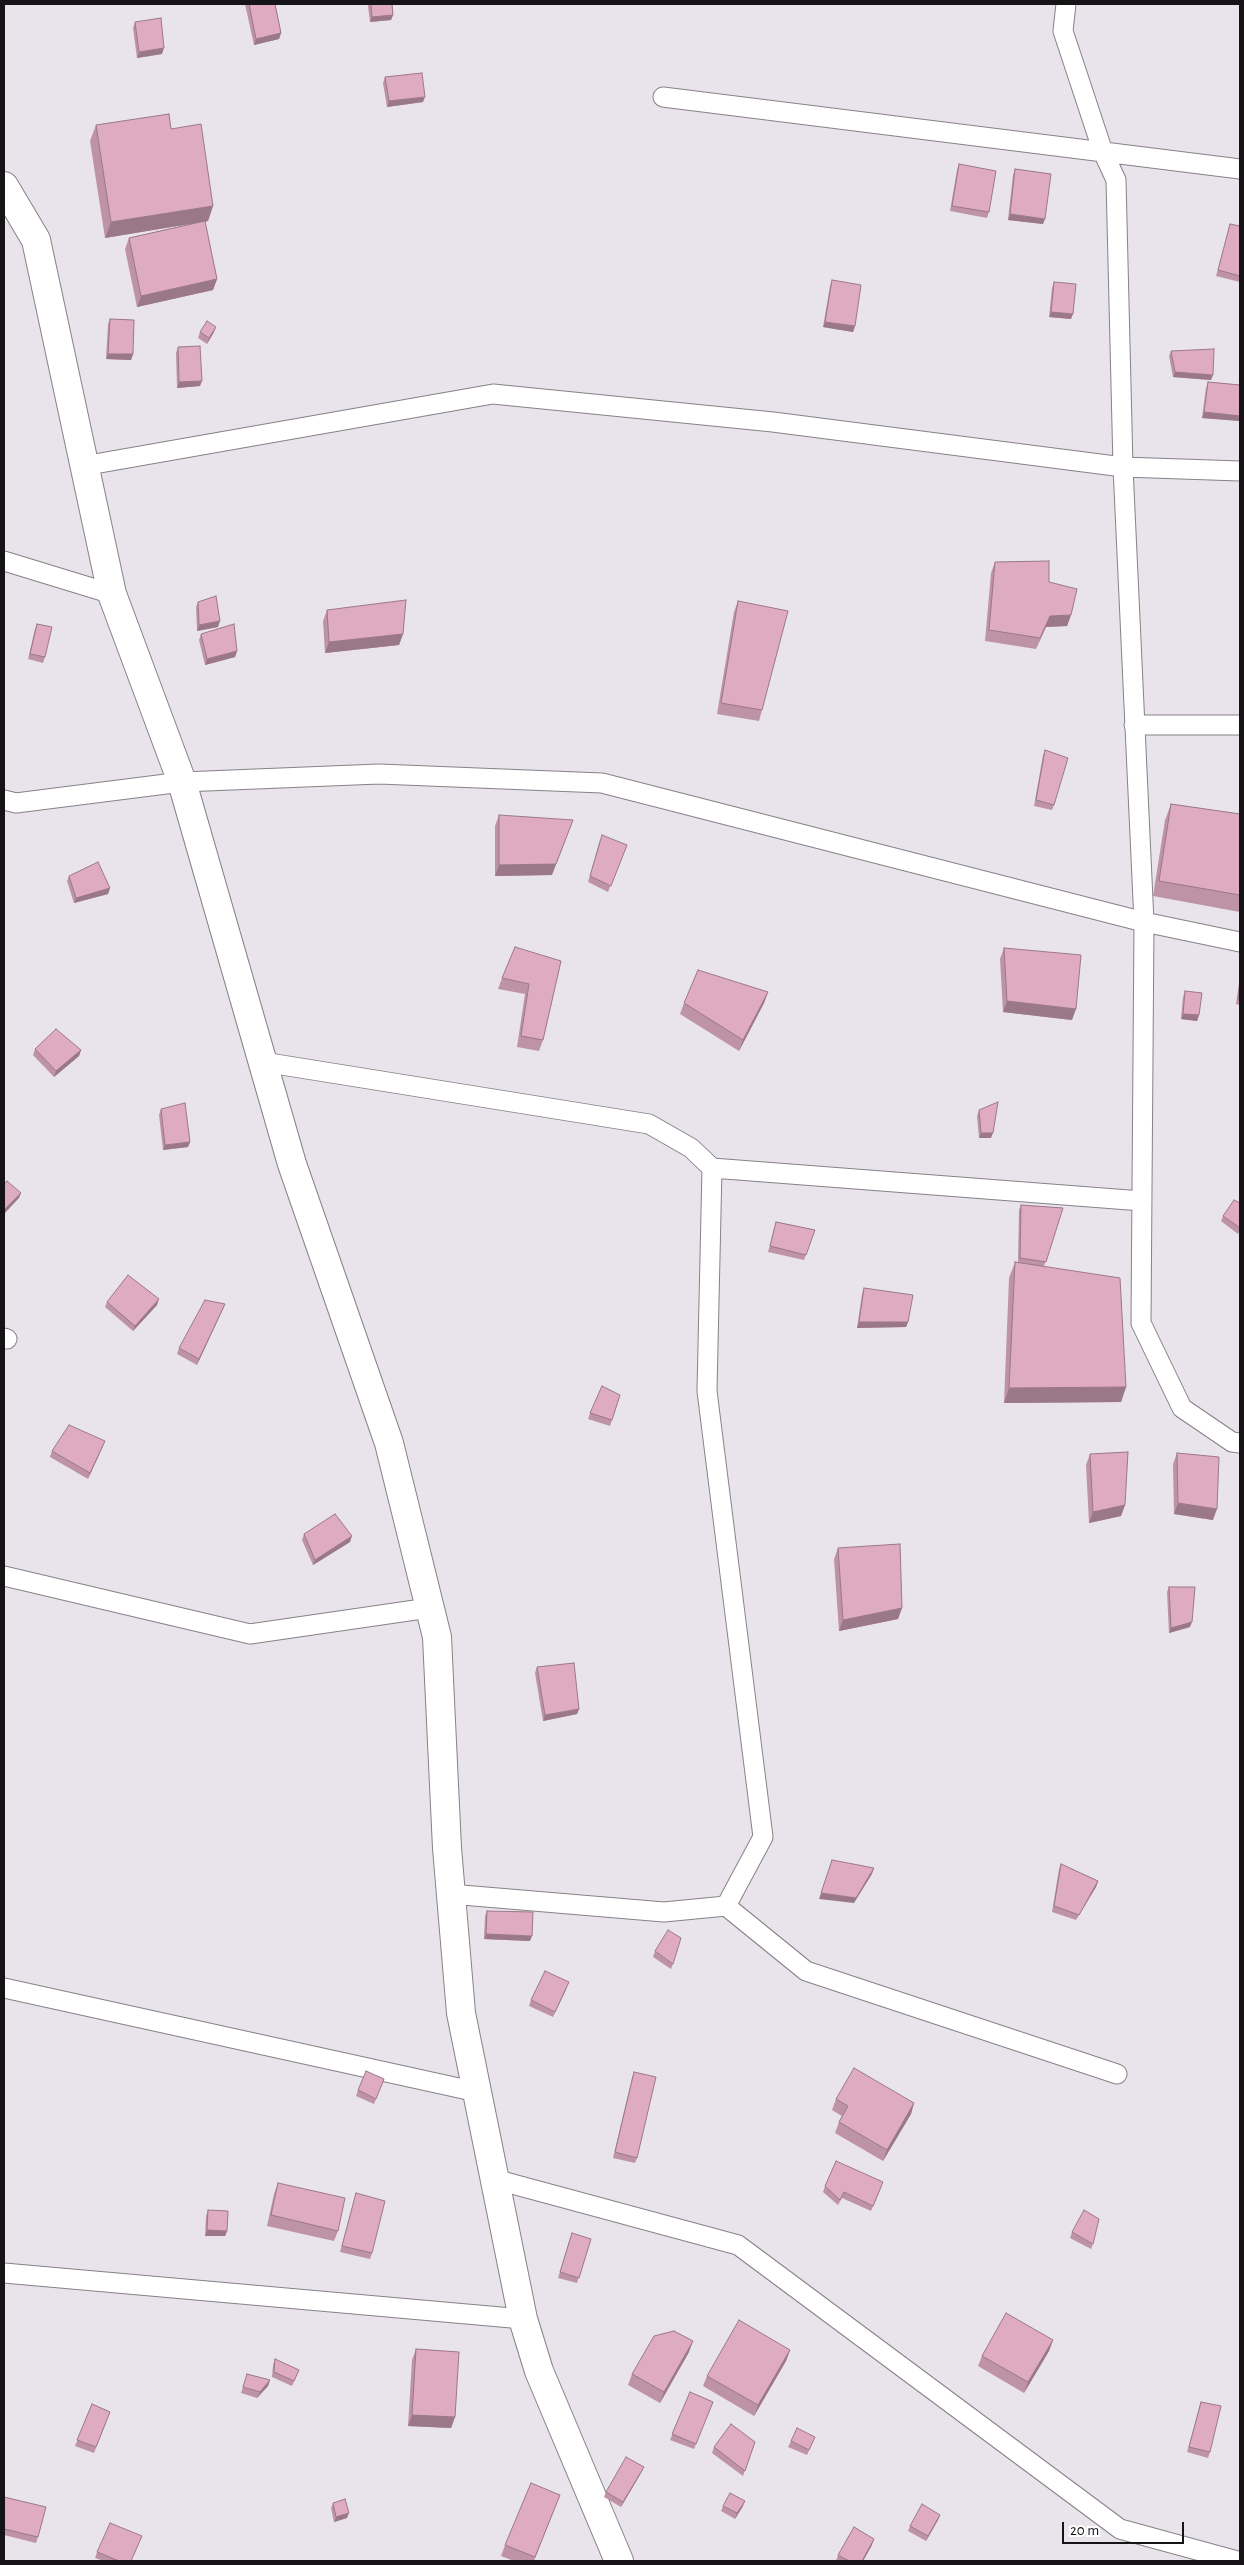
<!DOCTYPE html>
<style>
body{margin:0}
#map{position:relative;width:1244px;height:2565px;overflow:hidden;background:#e9e3eb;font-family:"Alegreya Sans",sans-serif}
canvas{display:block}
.frame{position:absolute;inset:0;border:5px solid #161316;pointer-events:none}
.scale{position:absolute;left:1062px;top:2522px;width:122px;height:22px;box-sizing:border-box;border:2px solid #161316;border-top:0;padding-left:6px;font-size:15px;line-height:18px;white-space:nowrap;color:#161316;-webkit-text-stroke:4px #fff;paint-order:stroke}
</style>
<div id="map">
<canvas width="1244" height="2565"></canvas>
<div class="frame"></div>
<div class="scale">20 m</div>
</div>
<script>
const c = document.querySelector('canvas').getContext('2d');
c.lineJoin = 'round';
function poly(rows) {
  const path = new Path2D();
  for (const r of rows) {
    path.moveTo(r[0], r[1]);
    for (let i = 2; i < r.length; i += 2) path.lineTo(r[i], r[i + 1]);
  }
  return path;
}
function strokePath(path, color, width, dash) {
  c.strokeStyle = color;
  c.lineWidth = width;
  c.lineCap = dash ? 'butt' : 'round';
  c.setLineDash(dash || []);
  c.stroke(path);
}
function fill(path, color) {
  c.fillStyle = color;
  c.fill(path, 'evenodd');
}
const service = poly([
 [1066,4,1063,31,1103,152,1116,180,1123,467,1144,922,1141,1323,1182,1408,1232,1442,1240,1443],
 [663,97,1240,169],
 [83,466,493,394,773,422,1123,467,1240,471],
 [4,561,112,594],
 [1134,725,1240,725],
 [4,800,16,803,182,782,379,774,602,783,1144,922,1240,942],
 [263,1062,649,1124,691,1148,712,1168,707,1391,763,1837,726,1906,664,1912,450,1894],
 [712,1168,1142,1201],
 [4,1338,7,1339],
 [4,1576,250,1634,429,1608],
 [726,1906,806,1971,1117,2074],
 [4,1988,477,2092],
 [494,2179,738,2245,1120,2529,1237,2561],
 [4,2273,523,2319]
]);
const minor = poly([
 [4,186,36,240,112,594,182,782,292,1164,389,1443,437,1637,447,1848,461,2013,523,2319,539,2371,619,2561]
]);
const wall = poly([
 [245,4,275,4,281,33,279,39,254,45],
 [369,4,392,4,393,15,391,20,370,22,368,6],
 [135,22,162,54,137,58,133,28],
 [385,77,423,102,387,107,383,83],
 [96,125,171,129,213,206,208,221,205,222,217,279,213,290,137,307,125,249,129,238,195,223,105,238,90,141],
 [959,164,989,212,987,218,950,211,957,170],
 [1015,169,1043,224,1008,220,1013,175],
 [1230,224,1240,226,1240,282,1216,276],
 [832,280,855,326,853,332,823,327,830,286],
 [1054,282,1071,319,1049,317,1052,288],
 [110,319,133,354,131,360,106,359,108,324],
 [200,332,214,332,207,344,198,338],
 [178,347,200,386,177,388,176,353],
 [1171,351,1211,380,1173,377,1169,356],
 [1208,382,1240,385,1240,421,1202,418,1206,388],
 [995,562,1049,582,1071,615,1067,626,1046,627,1036,649,985,641,991,573],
 [738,601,762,710,759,721,717,714,734,612],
 [198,602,218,627,197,631,196,607],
 [327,610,403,634,399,645,325,653,323,621],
 [37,624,45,657,43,663,28,659,35,629],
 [201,634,237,651,235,657,205,665,199,640],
 [1045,750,1054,805,1052,810,1034,806,1043,755],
 [1171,804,1240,814,1240,912,1153,896,1165,820],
 [499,815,552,875,495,876,495,826],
 [600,840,627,845,608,892,588,882],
 [69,876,110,888,108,894,74,903,67,881],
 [1004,948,1072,1020,1003,1012,1000,959],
 [561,961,543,1040,539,1051,517,1047,525,994,498,989,502,978],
 [1240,977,1240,1005,1236,1004],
 [1185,991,1199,1015,1197,1021,1181,1019,1183,997],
 [768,992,764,1003,739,1051,680,1014,684,1003],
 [35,1049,81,1050,79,1056,54,1077,33,1055],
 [161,1109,190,1142,188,1147,163,1150,159,1115],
 [979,1110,991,1138,979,1138,977,1116],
 [1240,1203,1240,1230,1238,1234,1221,1221,1223,1216],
 [1021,1205,1063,1208,1044,1266,1126,1387,1121,1402,1004,1403,1009,1278,1015,1262,1018,1262,1019,1210],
 [776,1222,815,1230,804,1260,768,1252],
 [864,1288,908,1322,906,1327,857,1328,862,1294],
 [107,1302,157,1305,133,1331,105,1307],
 [225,1304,197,1365,177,1354,179,1348],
 [620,1395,610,1426,588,1419,590,1413],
 [103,1446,88,1479,50,1457,52,1451],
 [1177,1453,1213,1520,1174,1514,1173,1464],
 [1090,1454,1125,1505,1121,1516,1089,1523,1086,1465],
 [304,1534,350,1542,313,1565,302,1540],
 [838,1548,902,1608,898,1619,839,1631,834,1559],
 [1169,1587,1190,1627,1169,1633,1167,1592],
 [537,1667,579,1709,577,1714,543,1721,535,1673],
 [1061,1864,1098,1881,1096,1887,1076,1920,1052,1912,1059,1869],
 [487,1911,530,1941,484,1939,485,1916],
 [655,1951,673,1964,671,1969,653,1957],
 [567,1988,553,2017,529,2006,531,2000],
 [634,2072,637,2158,635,2163,613,2158,632,2078],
 [384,2079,374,2104,356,2096,358,2090],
 [836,2099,914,2103,911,2114,883,2161,835,2133,839,2122,842,2116,832,2110],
 [278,2183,338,2231,334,2241,267,2226,274,2194],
 [825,2186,881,2188,871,2211,842,2198,838,2205,823,2192],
 [356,2193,372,2253,370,2259,340,2252],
 [208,2210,227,2231,225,2236,205,2236,206,2216],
 [1072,2232,1093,2244,1091,2249,1070,2238],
 [570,2239,591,2239,577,2283,558,2278],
 [1053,2340,1049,2351,1024,2393,978,2366,982,2356],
 [416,2349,455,2417,451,2428,408,2426,412,2360],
 [790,2350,786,2361,754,2416,703,2386,707,2376],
 [689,2352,660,2403,628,2385,632,2374],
 [275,2359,299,2370,292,2386,272,2377,273,2365],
 [247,2374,270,2380,268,2386,257,2398,241,2393],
 [690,2392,713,2402,694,2449,670,2440],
 [1201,2402,1210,2452,1208,2458,1187,2452],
 [92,2404,110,2412,94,2453,75,2446],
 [815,2437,807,2455,788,2447,791,2441],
 [755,2442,743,2476,712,2453,714,2447],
 [641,2473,621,2507,604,2497,606,2492],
 [560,2495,534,2561,514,2561,501,2556,505,2545],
 [4,2497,38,2537,36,2543,4,2535],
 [333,2503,347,2518,334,2522,331,2508],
 [723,2506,743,2506,735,2519,721,2511],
 [940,2515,938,2520,926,2541,908,2531,910,2526],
 [872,2545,863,2561,836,2561,838,2555],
 [97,2552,132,2561,104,2561,95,2558]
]);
const shadedWall = poly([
 [393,15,391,20,370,22,372,17],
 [281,33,279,39,254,45,256,39],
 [164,48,162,54,137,58,139,52],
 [425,97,423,102,387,107,389,101],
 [213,206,208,221,105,238,111,222],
 [1010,214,1045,219,1043,224,1008,220],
 [217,279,213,290,137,307,141,296],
 [1051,312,1073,314,1071,319,1049,317],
 [825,322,855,326,853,332,823,327],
 [216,327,214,332,207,344,209,338],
 [108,354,133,354,131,360,106,359],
 [1175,372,1213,375,1211,380,1173,377],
 [202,381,200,386,177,388,179,382],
 [1204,412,1240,416,1240,421,1202,418],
 [1071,615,1067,626,1046,627,1036,649,1050,616],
 [220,621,218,627,197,631,199,625],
 [403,634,399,645,325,653,329,642],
 [237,651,235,657,205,665,207,659],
 [573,820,552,875,495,876,499,865],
 [110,888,108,894,74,903,76,898],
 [768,992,764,1003,739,1051,743,1040],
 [1007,1001,1076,1009,1072,1020,1003,1012],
 [1183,1014,1199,1015,1197,1021,1181,1019],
 [81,1050,79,1056,54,1077,56,1071],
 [981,1133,993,1133,991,1138,979,1138],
 [190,1142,188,1147,163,1150,165,1145],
 [21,1193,19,1198,4,1214,4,1210],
 [159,1299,157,1305,133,1331,135,1326],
 [225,1304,223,1309,197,1365,199,1359],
 [859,1322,908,1322,906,1327,857,1328],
 [1126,1387,1121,1402,1004,1403,1009,1388],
 [105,1441,103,1446,88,1479,90,1473],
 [1178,1503,1217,1509,1213,1520,1174,1514],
 [1125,1505,1121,1516,1089,1523,1093,1512],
 [352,1536,350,1542,313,1565,315,1560],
 [902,1608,898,1619,839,1631,843,1620],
 [1192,1622,1190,1627,1169,1633,1171,1628],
 [579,1709,577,1714,543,1721,545,1715],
 [874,1868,872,1874,854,1903,819,1899,821,1893],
 [1098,1881,1096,1887,1076,1920,1079,1915],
 [486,1934,532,1936,530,1941,484,1939],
 [914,2103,911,2114,883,2161,887,2150],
 [207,2230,227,2231,225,2236,205,2236],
 [1053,2340,1049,2351,1024,2393,1028,2382],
 [693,2341,689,2352,660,2403,664,2392],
 [790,2350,786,2361,754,2416,758,2405],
 [270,2380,268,2386,257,2398,260,2392],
 [412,2415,455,2417,451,2428,408,2426],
 [644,2467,641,2473,621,2507,623,2502],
 [745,2501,743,2506,735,2519,737,2513],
 [349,2513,347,2518,334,2522,336,2517],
 [940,2515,938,2520,926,2541,928,2536],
 [874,2539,872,2545,863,2561,862,2561]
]);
const building = poly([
 [249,4,275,4,281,33,256,39,249,4],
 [371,4,392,4,393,15,372,17,371,4],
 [161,18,164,48,139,52,135,22,161,18],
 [422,73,425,97,389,101,385,77,422,73],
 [169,114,171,129,201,124,213,206,111,222,96,125,169,114],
 [959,164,996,171,989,212,952,206,959,164],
 [1015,169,1051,174,1045,219,1010,214,1015,169],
 [205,221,217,279,141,296,129,238,205,221],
 [1230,224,1240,226,1240,276,1218,270,1230,224],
 [832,280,861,285,855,326,825,322,832,280],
 [1054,282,1076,284,1073,314,1051,312,1054,282],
 [110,319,134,320,133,354,108,354,110,319],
 [207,321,216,327,209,338,200,332,207,321],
 [200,346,202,381,179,382,178,347,200,346],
 [1214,349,1213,375,1175,372,1171,351,1214,349],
 [1208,382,1240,385,1240,416,1204,412,1208,382],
 [1049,561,1049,582,1077,589,1071,615,1050,616,1040,638,989,630,995,562,1049,561],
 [216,596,220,621,199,625,198,602,216,596],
 [406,600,403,634,329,642,327,610,406,600],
 [738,601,788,611,762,710,721,703,738,601],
 [37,624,52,627,45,657,30,654,37,624],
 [234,624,237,651,207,659,201,634,234,624],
 [1045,750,1068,758,1054,805,1036,800,1045,750],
 [1171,804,1240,814,1240,895,1159,881,1171,804],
 [499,815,573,820,556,864,499,865,499,815],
 [602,835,627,845,611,886,590,876,602,835],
 [98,862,110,888,76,898,69,876,98,862],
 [515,947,561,961,543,1040,521,1036,529,984,502,978,515,947],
 [1004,948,1081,955,1076,1009,1007,1001,1004,948],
 [698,970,768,992,743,1040,684,1003,698,970],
 [1240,983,1240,999,1238,999,1240,983],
 [1185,991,1202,993,1199,1015,1183,1014,1185,991],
 [56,1029,81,1050,56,1071,35,1049,56,1029],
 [998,1102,993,1133,981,1133,979,1110,998,1102],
 [185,1103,190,1142,165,1145,161,1109,185,1103],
 [7,1181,21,1193,4,1210,4,1184,7,1181],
 [1234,1200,1240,1203,1240,1228,1223,1216,1234,1200],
 [1021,1205,1063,1208,1046,1262,1020,1258,1021,1205],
 [776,1222,815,1230,806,1255,770,1246,776,1222],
 [1015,1262,1120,1278,1126,1387,1009,1388,1015,1262],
 [128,1275,159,1299,135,1326,107,1302,128,1275],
 [864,1288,913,1295,908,1322,859,1322,864,1288],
 [205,1300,225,1304,199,1359,179,1348,205,1300],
 [602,1386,620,1395,612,1420,590,1413,602,1386],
 [69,1425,105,1441,90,1473,52,1451,69,1425],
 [1128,1452,1125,1505,1093,1512,1090,1454,1128,1452],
 [1177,1453,1219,1457,1217,1509,1178,1503,1177,1453],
 [335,1514,352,1536,315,1560,304,1534,335,1514],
 [900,1544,902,1608,843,1620,838,1548,900,1544],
 [1169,1587,1195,1587,1192,1622,1171,1628,1169,1587],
 [574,1663,579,1709,545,1715,537,1667,574,1663],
 [832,1860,874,1868,856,1898,821,1893,832,1860],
 [1061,1864,1098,1881,1079,1915,1054,1906,1061,1864],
 [487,1911,533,1912,532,1936,486,1934,487,1911],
 [668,1930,681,1938,673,1964,655,1951,668,1930],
 [545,1971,569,1982,555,2012,531,2000,545,1971],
 [854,2068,914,2103,887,2150,839,2122,848,2106,836,2099,854,2068],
 [366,2071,384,2079,376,2099,358,2090,366,2071],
 [634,2072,656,2077,637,2158,615,2152,634,2072],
 [836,2161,883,2182,873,2206,844,2192,840,2200,825,2186,836,2161],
 [278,2183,345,2198,338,2231,271,2215,278,2183],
 [356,2193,385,2201,372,2253,342,2246,356,2193],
 [208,2210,228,2211,227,2231,207,2230,208,2210],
 [1084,2210,1099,2219,1093,2244,1072,2232,1084,2210],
 [572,2233,591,2239,579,2278,560,2272,572,2233],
 [1006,2313,1053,2340,1028,2382,982,2356,1006,2313],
 [739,2320,790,2350,758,2405,707,2376,739,2320],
 [674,2331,693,2341,664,2392,632,2374,654,2336,674,2331],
 [416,2349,459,2352,455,2417,412,2415,416,2349],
 [275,2359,299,2370,294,2381,274,2372,275,2359],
 [247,2374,270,2380,260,2392,243,2387,247,2374],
 [690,2392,713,2402,696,2444,672,2434,690,2392],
 [1201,2402,1221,2406,1210,2452,1189,2447,1201,2402],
 [92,2404,110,2412,96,2447,77,2440,92,2404],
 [731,2424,755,2442,745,2471,714,2447,731,2424],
 [797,2428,815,2437,809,2450,791,2441,797,2428],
 [626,2457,644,2467,623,2502,606,2492,626,2457],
 [531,2483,560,2495,535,2557,505,2545,531,2483],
 [730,2493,745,2501,737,2513,723,2506,730,2493],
 [4,2497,46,2507,38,2537,4,2529,4,2497],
 [345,2499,349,2513,336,2517,333,2503,345,2499],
 [922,2504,940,2515,928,2536,910,2526,922,2504],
 [110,2523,142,2536,131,2561,119,2561,97,2552,110,2523],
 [854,2527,874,2539,862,2561,849,2561,838,2555,854,2527]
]);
strokePath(service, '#878188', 21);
strokePath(minor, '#878188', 30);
strokePath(service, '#fff', 19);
strokePath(minor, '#fff', 28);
fill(wall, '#bf93a6');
fill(shadedWall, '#9b7887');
fill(building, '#deabc1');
strokePath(building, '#9b7887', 1);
</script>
